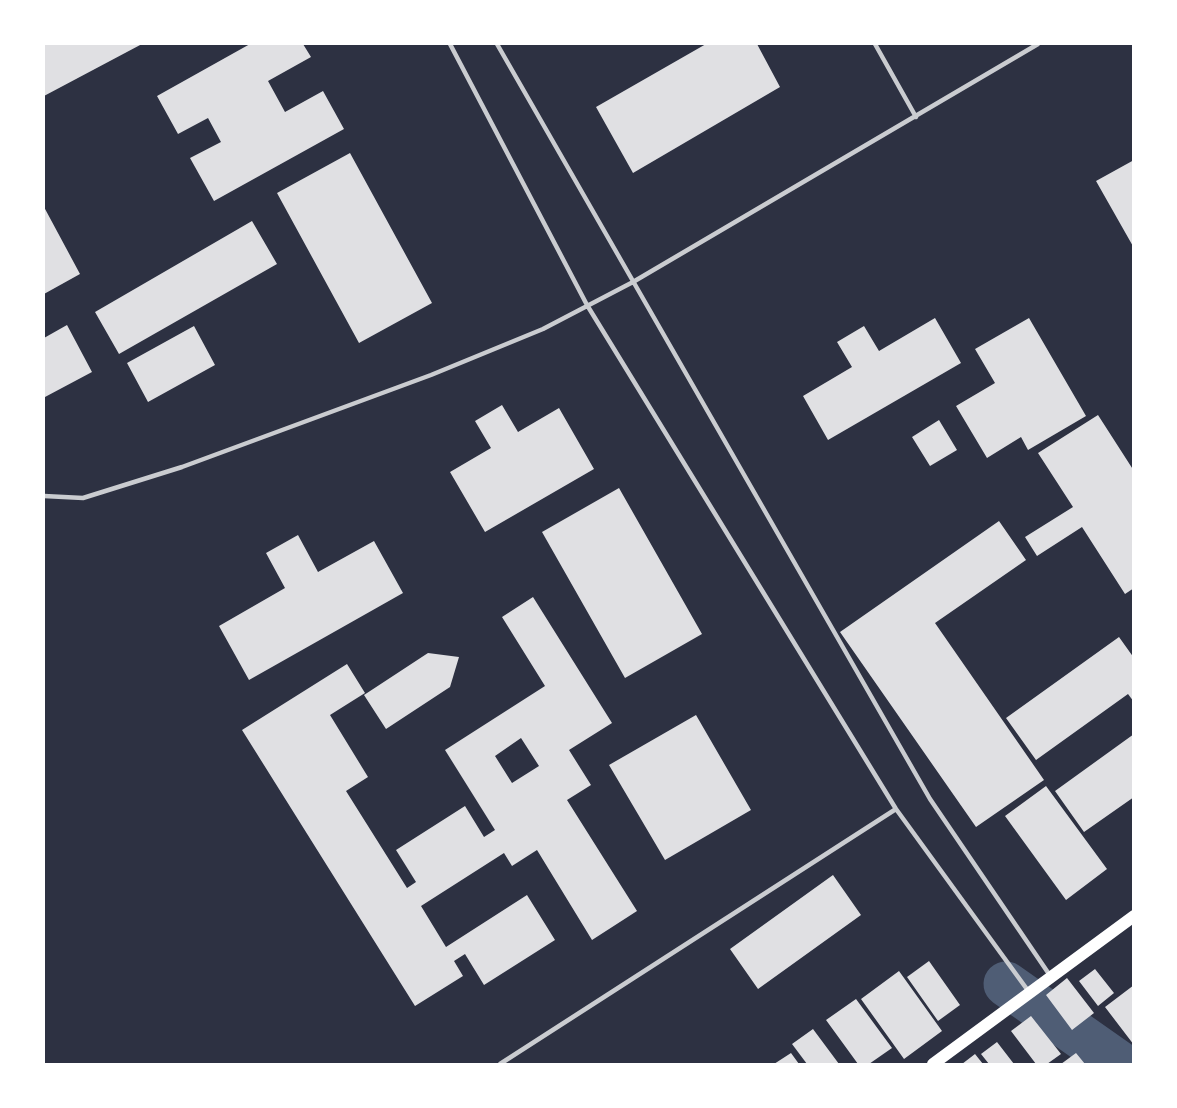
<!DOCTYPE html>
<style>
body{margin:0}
#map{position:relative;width:1177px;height:1108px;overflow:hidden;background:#2d3142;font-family:"Space Grotesk",sans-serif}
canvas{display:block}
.frame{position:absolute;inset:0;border:45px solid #fff;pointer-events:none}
</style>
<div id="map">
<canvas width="1177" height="1108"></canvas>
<div class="frame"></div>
</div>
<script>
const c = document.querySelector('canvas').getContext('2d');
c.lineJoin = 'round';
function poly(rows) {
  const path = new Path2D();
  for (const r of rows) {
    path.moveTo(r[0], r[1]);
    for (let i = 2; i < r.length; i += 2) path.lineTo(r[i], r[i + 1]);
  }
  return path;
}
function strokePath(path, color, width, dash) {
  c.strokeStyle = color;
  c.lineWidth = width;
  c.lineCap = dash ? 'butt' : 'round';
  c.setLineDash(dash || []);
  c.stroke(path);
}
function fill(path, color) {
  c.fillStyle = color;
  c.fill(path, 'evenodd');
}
const river = poly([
 [1006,984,1120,1064]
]);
const building = poly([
 [44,44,142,44,44,96],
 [250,44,303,44,311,57,268,81,285,112,323,91,344,129,214,201,190,158,221,142,208,118,178,134,157,96],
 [706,44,757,44,780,87,633,173,596,107],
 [350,153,432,303,359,343,277,193],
 [1134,160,1134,248,1096,181],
 [44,207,80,274,44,294],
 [252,221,277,264,119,354,95,312],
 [935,318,961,363,828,440,803,396,852,367,837,342,864,326,879,351],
 [1029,318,1086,416,1028,450,1021,437,987,458,956,406,995,383,975,349],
 [67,325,92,372,45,397,44,338],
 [194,326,215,365,148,402,127,363],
 [502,405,518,432,559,408,594,469,485,532,450,472,491,448,475,421],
 [1098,415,1134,471,1134,588,1125,594,1082,527,1037,556,1025,537,1073,507,1038,453],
 [939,420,957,450,930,466,912,437],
 [619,488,702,634,625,678,542,532],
 [999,521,1026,560,935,623,1044,780,976,827,840,632],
 [298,535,318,572,374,541,403,593,249,680,219,626,285,588,266,553],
 [533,597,612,723,569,750,591,785,567,800,637,911,592,940,537,850,512,866,504,853,421,906,446,947,527,895,555,940,484,985,465,954,454,961,463,976,415,1006,242,730,347,664,365,693,330,715,368,777,346,791,407,888,416,882,396,850,465,806,484,837,495,830,445,750,545,686,502,617],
 [521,738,539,766,512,783,495,756],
 [1119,637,1134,658,1134,702,1128,694,1036,760,1006,718],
 [428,653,459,657,450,687,386,729,364,695],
 [696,715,751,810,665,860,609,765],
 [1134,734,1134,797,1084,832,1055,791],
 [1046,786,1107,869,1066,900,1005,816],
 [833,875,861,915,758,989,730,949],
 [929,961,960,1005,938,1021,907,977],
 [1095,969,1114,993,1098,1006,1079,981],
 [899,971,942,1031,904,1059,861,999],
 [1067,978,1094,1013,1072,1030,1046,995],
 [1134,985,1134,1045,1105,1007],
 [856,999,892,1048,869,1064,858,1064,826,1020],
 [1031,1016,1061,1054,1047,1064,1036,1064,1011,1031],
 [813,1029,839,1064,807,1064,792,1044],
 [997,1042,1014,1064,989,1064,981,1054],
 [791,1053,799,1064,774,1064],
 [1076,1053,1085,1064,1061,1064],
 [975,1054,983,1064,962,1064]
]);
const service = poly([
 [450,44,587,305,896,809,1029,992],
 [497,44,930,799,1051,977],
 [875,44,916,117],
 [44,496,83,498,182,467,431,375,543,329,633,282,1038,44],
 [500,1064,896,809]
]);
const secondary = poly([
 [933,1064,1134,916]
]);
strokePath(river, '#4f5d75', 45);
fill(building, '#e0e0e3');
strokePath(service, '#caccd0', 4.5);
strokePath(secondary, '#fff', 12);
</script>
